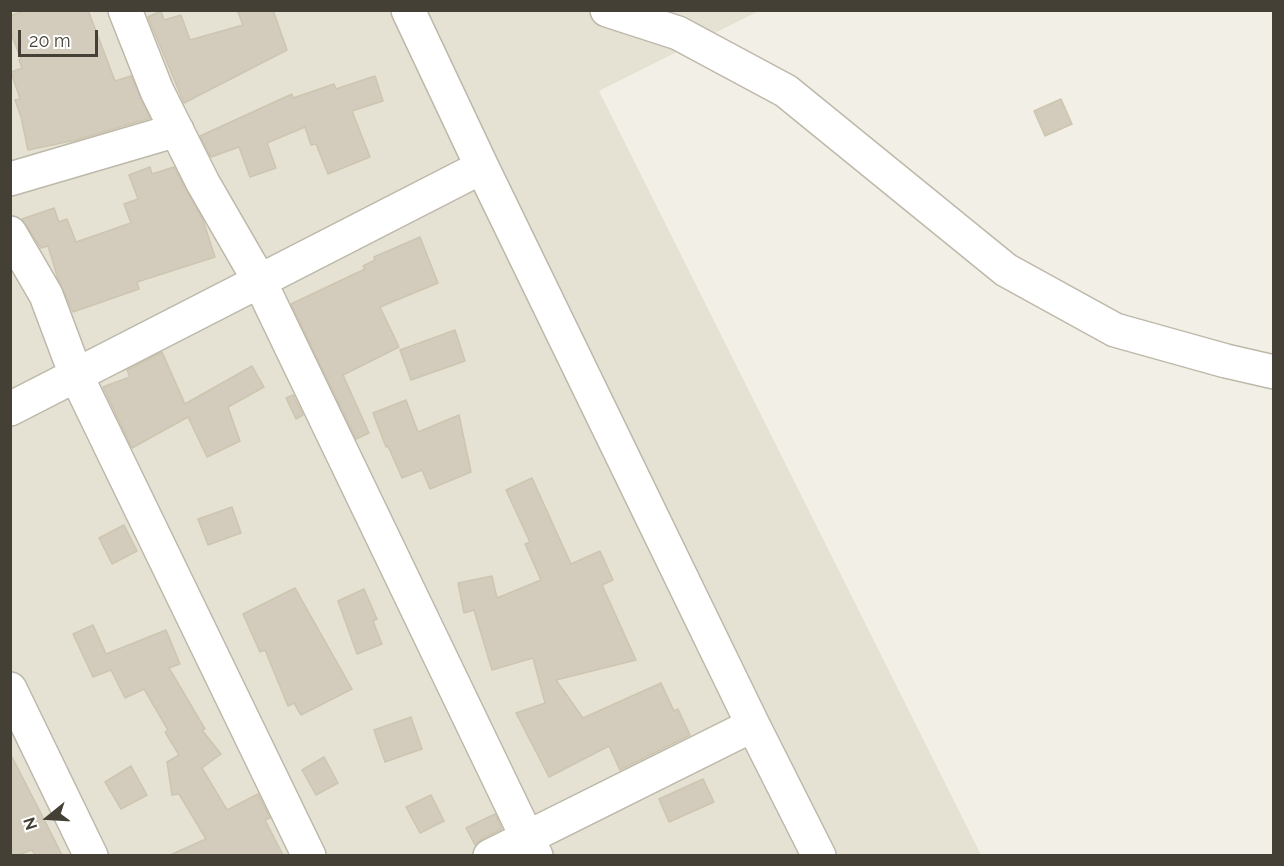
<!DOCTYPE html>
<style>
body{margin:0}
#map{position:relative;width:1284px;height:866px;overflow:hidden;background:#f2efe6;font-family:Raleway,sans-serif}
canvas{display:block}
.frame{position:absolute;inset:0;border:12px solid #444035;pointer-events:none}
.north{position:absolute;left:18px;top:788px;width:60px;height:60px;-webkit-text-stroke:4px #fff;paint-order:stroke;rotate:252deg;font-size:16px;font-weight:700;line-height:24px;text-align:center;color:#444035}
.north::after{content:'';display:block;margin:auto;width:21px;height:27px;background:#444035;clip-path:polygon(50% 0,100% 100%,50% 72%,0 100%)}
.scale{position:absolute;left:18px;top:30px;width:80px;height:27px;box-sizing:border-box;border:3px solid #444035;border-top:0;padding-left:8px;font-size:18px;line-height:21px;white-space:nowrap;color:#444035;-webkit-text-stroke:4px #fff;paint-order:stroke}
</style>
<div id="map">
<canvas width="1284" height="866"></canvas>
<div class="frame"></div>
<div class="north">N</div>
<div class="scale">20 m</div>
</div>
<script>
const context = document.querySelector('canvas').getContext('2d');
context.lineJoin = 'round';
function paint(path, color) { context.fillStyle = color; context.fill(path, 'evenodd'); }
const poly = rows => new Path2D(rows.map(r => 'M' + r).join(''));
function stroke(path, color, width, dash) { context.strokeStyle = color; context.lineWidth = width; context.lineCap = dash ? 'butt' : 'round'; context.setLineDash(dash || []); context.stroke(path); }
const residential = poly([
 [10,11,759,11,599,91,981,855,11,855]
]);
const building = poly([
 [26,10,88,10,115,81,131,76,150,118,76,140,28,150,21,117,15,100,20,99,11,72,22,68,19,60,21,59,10,31,10,16,26,10],
 [237,10,273,10,287,50,184,103,148,17,161,11,164,20,181,15,190,40,243,25,237,10],
 [375,76,383,101,352,111,370,157,328,174,316,144,311,145,305,127,267,143,276,168,250,177,239,147,211,157,200,136,292,94,293,98,334,84,336,89,375,76],
 [1061,99,1072,124,1045,136,1034,111,1061,99],
 [150,167,152,174,174,167,203,220,215,257,137,282,139,289,73,312,58,279,48,246,41,248,22,219,54,208,59,222,67,219,76,242,131,223,124,204,138,199,129,175,150,167],
 [420,237,438,283,380,307,399,347,343,375,369,433,356,439,291,304,365,269,363,266,375,260,374,257,420,237],
 [455,330,465,361,411,380,400,350,455,330],
 [162,352,185,404,252,366,264,387,228,407,240,441,207,457,188,417,132,448,103,387,130,377,127,370,162,352],
 [293,395,303,415,296,419,286,398,293,395],
 [406,400,418,432,459,415,471,472,430,489,422,470,402,478,388,446,386,447,373,413,406,400],
 [532,478,571,564,600,551,613,580,602,585,636,660,556,680,583,718,661,683,674,711,678,709,690,735,620,770,609,746,549,777,516,713,545,703,533,658,492,670,474,610,464,613,458,583,492,576,497,598,541,580,525,544,530,542,506,490,532,478],
 [232,507,241,533,208,545,198,519,232,507],
 [124,525,137,551,112,564,99,538,124,525],
 [295,588,352,689,301,715,294,703,288,706,265,650,260,652,243,614,295,588],
 [364,589,377,619,373,621,382,644,357,654,338,601,364,589],
 [93,625,106,654,166,630,180,664,169,668,205,729,202,730,221,754,202,768,227,810,258,794,270,818,265,820,283,855,170,855,206,839,179,794,172,795,167,762,179,755,165,732,168,730,144,689,125,698,111,670,93,677,73,634,93,625],
 [411,717,422,749,385,762,374,730,411,717],
 [10,753,49,829,62,855,35,855,32,850,18,855,10,855,10,753],
 [324,757,338,783,316,795,302,770,324,757],
 [131,766,147,795,121,809,105,782,131,766],
 [703,779,714,802,669,822,659,799,703,779],
 [431,795,444,821,420,833,406,807,431,795],
 [495,814,502,829,482,839,475,845,466,828,495,814]
]);
const minor = poly([
 [125,10,157,91,203,183,259,280,536,856],
 [408,10,482,167,753,725,819,856],
 [607,10,678,33,786,91,1006,270,1115,330,1226,361,1274,372],
 [10,179,177,130],
 [10,233,46,295,76,375,309,856],
 [10,409,482,167],
 [10,689,91,856],
 [490,856,753,725]
]);
paint(residential, '#e5e2d4');
paint(building, '#d3ccbc');
stroke(building, '#cdc5af', 1.5);
stroke(minor, '#bdb8a9', 36);
stroke(minor, '#fff', 33);
</script>
